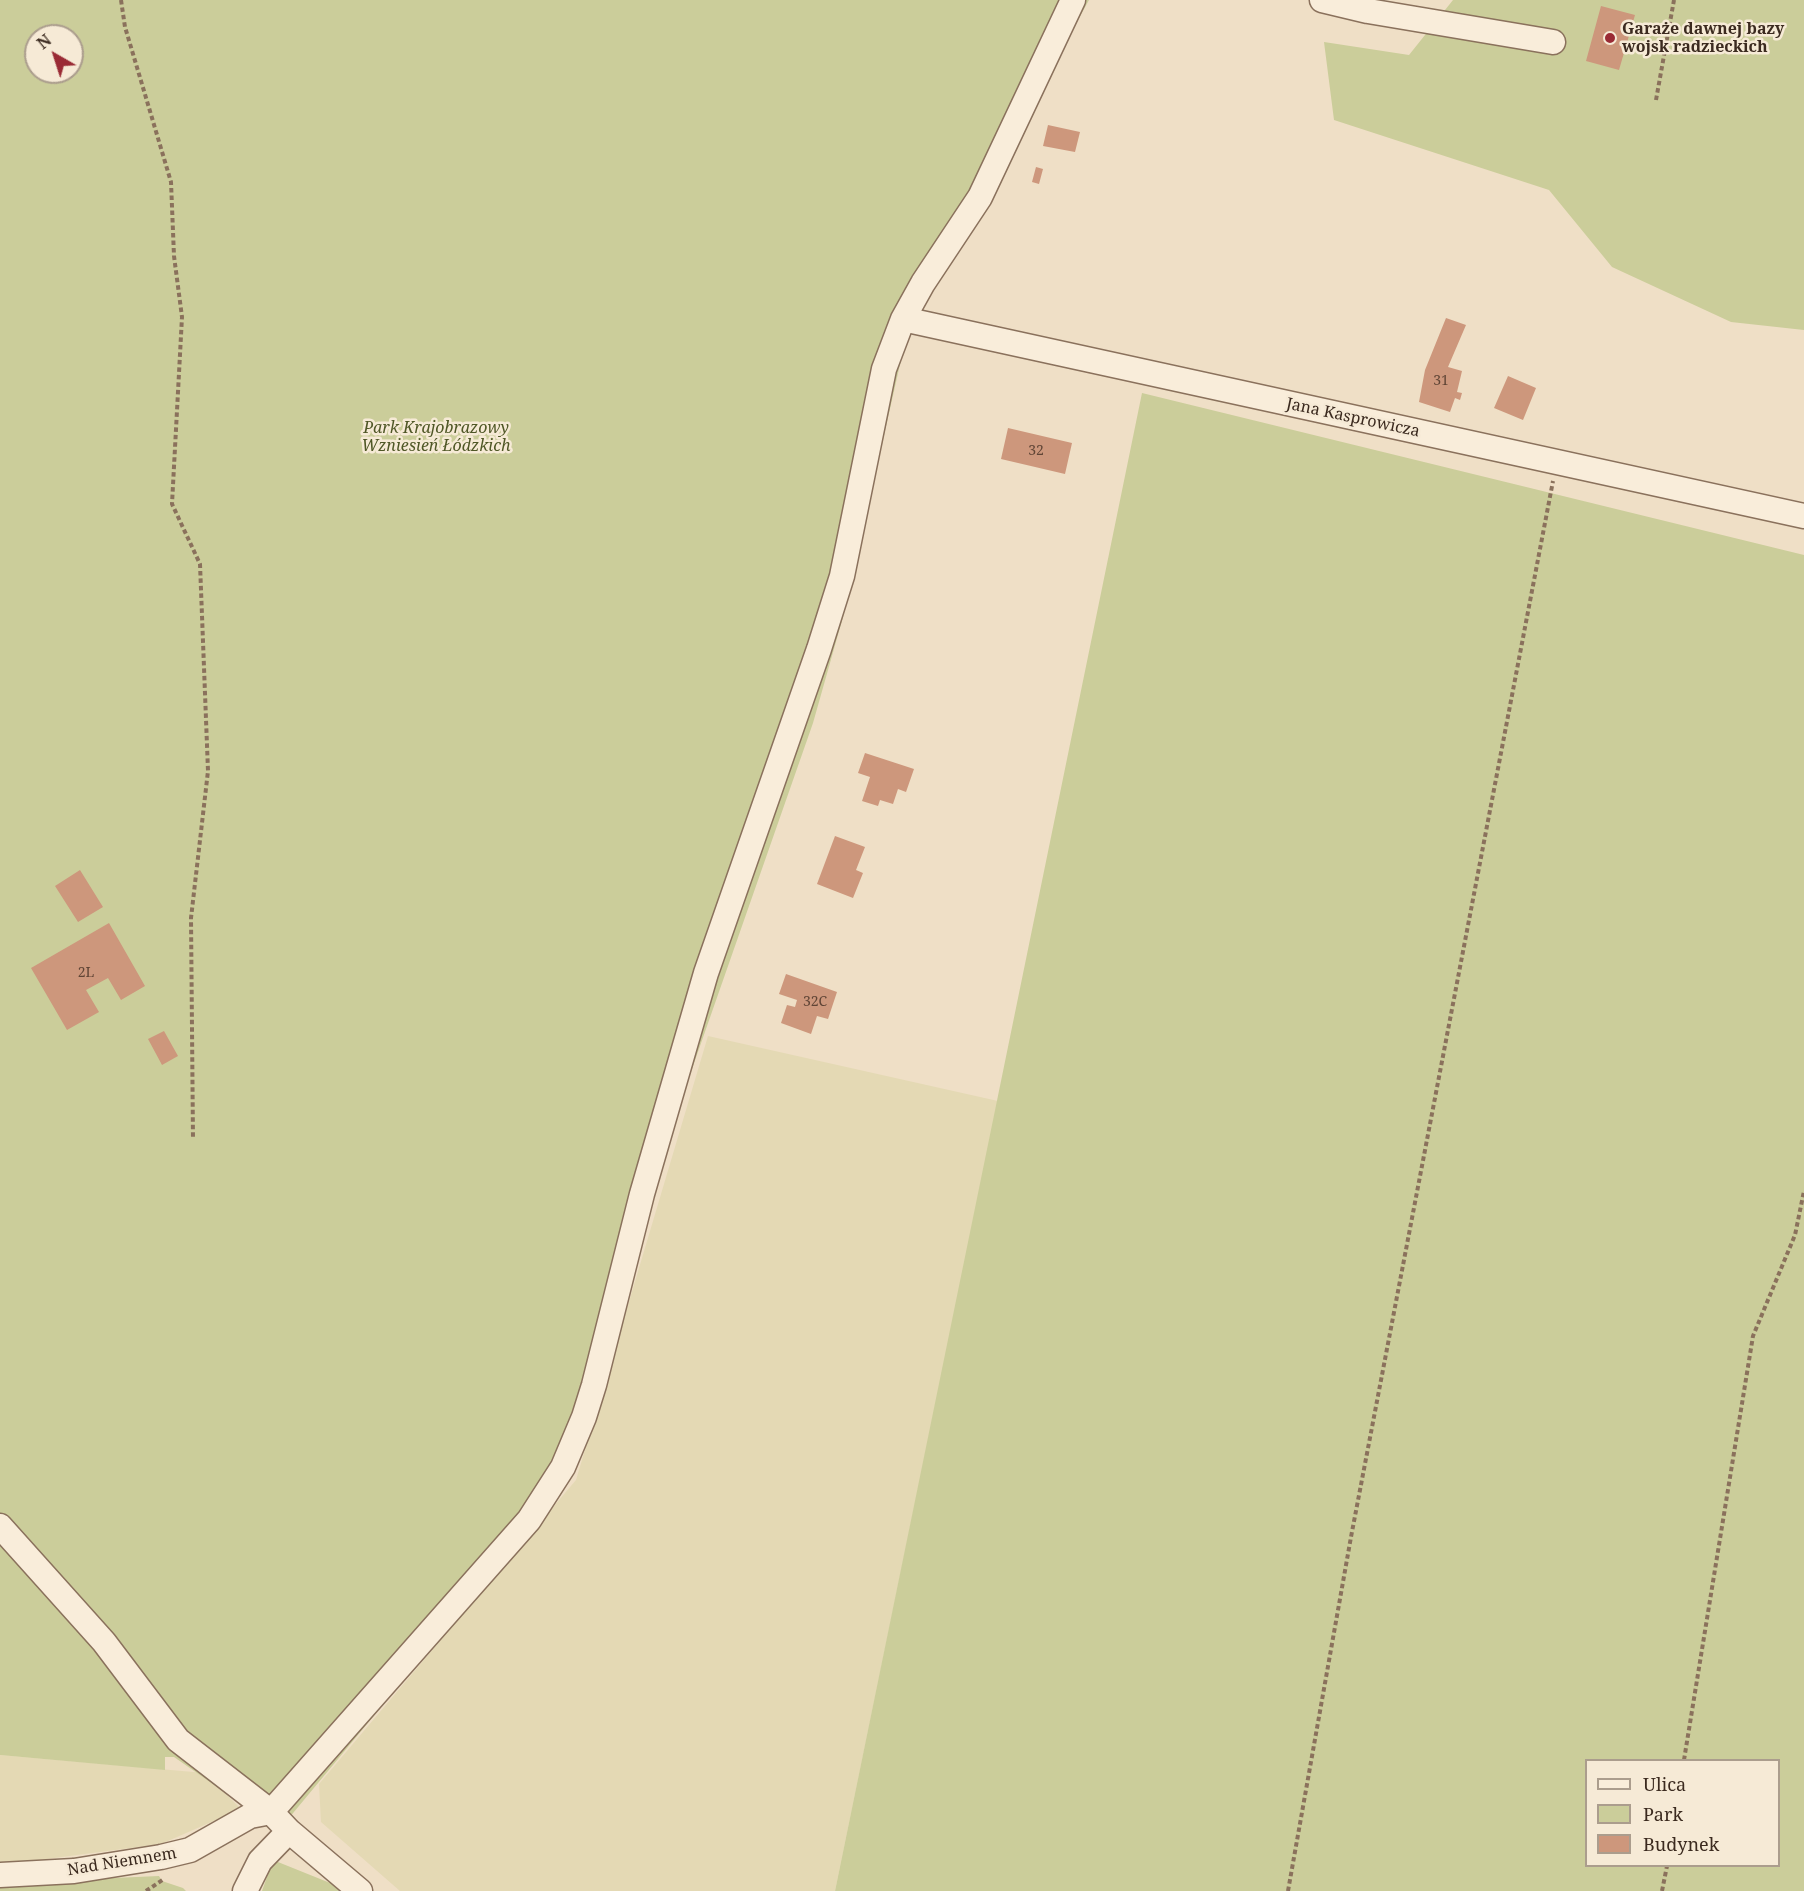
<!DOCTYPE html>
<meta charset="utf-8">
<style>
body{margin:0}
#map{position:relative;width:1804px;height:1891px;overflow:hidden;background:#efdfc6;font-family:"Noto Serif",serif}
canvas{display:block}
.legend{position:absolute;left:1585px;top:1759px;width:195px;height:108px;box-sizing:border-box;background:#f6ead6;border:2px solid #ab9d8d;margin:0;padding:8px 10px;list-style:none;font-size:18px;color:#3b2a1f}
.legend li{display:flex;align-items:center;gap:12px;height:30px}
.legend b{width:30px;border:2px solid #ab9d8d}
.north{position:absolute;left:24px;top:24px;width:60px;height:60px;box-sizing:border-box;background:#f6ead6;border:2px solid #ab9d8d;border-radius:50%;rotate:321deg;font-size:16px;font-weight:700;line-height:24px;text-align:center;color:#3b2a1f}
.north::after{content:'';display:block;margin:auto;width:21px;height:27px;background:#9a2b35;clip-path:polygon(50% 0,100% 100%,50% 72%,0 100%)}
</style>
<div id="map">
<canvas width="1804" height="1891"></canvas>
<ul class="legend">
<li><b style="height:8px;background:#f9edda"></b>Ulica</li>
<li><b style="height:16px;background:#cbcd9a"></b>Park</li>
<li><b style="height:16px;background:#cd977c"></b>Budynek</li>
</ul>
<div class="north">N</div>
</div>
<script>
const context = document.querySelector('canvas').getContext('2d');
context.lineJoin = 'round';
function paint(path, color) { context.fillStyle = color; context.fill(path, 'evenodd'); }
const poly = rows => new Path2D(rows.map(r => 'M' + r).join(''));
function stroke(path, color, width, dash) { context.strokeStyle = color; context.lineWidth = width; context.lineCap = dash ? 'butt' : 'round'; context.setLineDash(dash || []); context.stroke(path); }
function label(font, color, halo, rows, align = 'center') {
  context.font = font + ' "Noto Serif",serif'; context.lineWidth = 5; context.setLineDash([]); context.textBaseline = 'middle'; context.strokeStyle = halo; context.fillStyle = color; for (const [text, x, y, turn = 0] of rows) {
    context.save(); context.translate(x, y); context.rotate((+turn || 0) * Math.PI / 180); context.textAlign = isNaN(turn) ? turn : align; if (halo) context.strokeText(text, 0, 0); context.fillText(text, 0, 0); context.restore();
  }
}
const farmland = poly([
 [708,1036,998,1101,835,1891,400,1891,321,1822,319,1784,576,1480],
 [0,1755,205,1773,241,1809,161,1844,39,1860,0,1863]
]);
const green = poly([
 [0,0,1089,0,908,329,843,617,813,723,657,1169,568,1482,279,1830,174,1757,165,1757,165,1770,0,1755],
 [36,36,72,36,72,72,36,72],
 [1453,0,1804,0,1804,330,1731,322,1612,267,1549,190,1334,120,1324,42,1409,55],
 [1142,393,1804,555,1804,1891,835,1891],
 [1586,1760,1778,1760,1778,1866,1586,1866],
 [273,1860,345,1889,348,1891,262,1891],
 [159,1876,162,1881,183,1888,186,1891,0,1891,0,1883]
]);
const building = poly([
 [1601,6,1635,15,1619,70,1586,61],
 [1048,125,1080,132,1075,152,1043,146],
 [1036,167,1043,169,1039,184,1032,182],
 [1446,318,1466,325,1448,367,1462,371,1457,392,1462,393,1460,400,1455,398,1450,412,1419,402,1425,370],
 [1508,376,1536,388,1523,420,1494,408],
 [1008,428,1072,443,1065,474,1001,459],
 [865,753,914,769,906,792,898,789,893,804,880,800,878,806,862,801,870,777,858,773],
 [835,836,865,847,856,870,863,873,853,898,817,884],
 [80,870,103,907,78,922,55,886],
 [109,923,145,986,121,1000,108,978,86,990,99,1012,67,1030,31,968],
 [786,974,837,992,828,1019,817,1016,811,1034,781,1023,787,1005,795,1007,797,1000,779,994],
 [164,1031,178,1056,162,1065,148,1039]
]);
const path = poly([
 [121,0,125,27,171,182,174,256,182,317,172,504,200,564,208,771,191,918,193,1139],
 [1656,100,1674,0],
 [1684,1760,1753,1336,1795,1235,1804,1191],
 [146,1891,164,1879],
 [1288,1891,1351,1537,1553,481],
 [1662,1891,1667,1866]
]);
const minor = poly([
 [1322,0,1368,11,1553,42],
 [903,319,1804,516],
 [0,1526,104,1642,178,1740,271,1812,289,1831,360,1891],
 [271,1812,529,1520,563,1467,584,1417,594,1385,642,1194,706,973,819,649,842,576,884,369,903,319,923,283,980,197,1073,0],
 [0,1875,74,1871,161,1857,190,1850,250,1816,271,1812],
 [245,1891,260,1861,289,1831]
]);
const markers = [
 [1610,38,6,"#9a2b35"]
];
const numberNames = [
 ["31",1441,381],
 ["32",1036,451],
 ["2L",86,973],
 ["32C",815,1002]
];
const poiNames = [
 ["Garaże dawnej bazy",1622,29],
 ["wojsk radzieckich",1622,47]
];
const streetNames = [
 ["Jana Kasprowicza",1353,418,12],
 ["Nad Niemnem",122,1862,-9]
];
const parkNames = [
 ["Park Krajobrazowy",436,428],
 ["Wzniesień Łódzkich",436,446]
];
paint(farmland, '#e4d9b4');
paint(green, '#cbcd9a');
paint(building, '#cd977c');
stroke(minor, '#8a715c', 27);
stroke(path, '#8a715c', 4, [4.5, 3]);
stroke(minor, '#f9edda', 24);
for (const [x, y, r, color] of markers) { const dot = new Path2D(); dot.arc(x, y, r, 0, 2 * Math.PI); context.fillStyle = color; context.fill(dot); stroke(dot, '#f6ead6', 2); }
label('14px', '#604536', null, numberNames);
label('bold 16px', '#3b2a1f', '#f6ead6', poiNames, 'left');
label('16px', '#3b2a1f', '#f6ead6', streetNames);
label('italic 16px', '#4f5726', '#f6ead6', parkNames);
</script>
